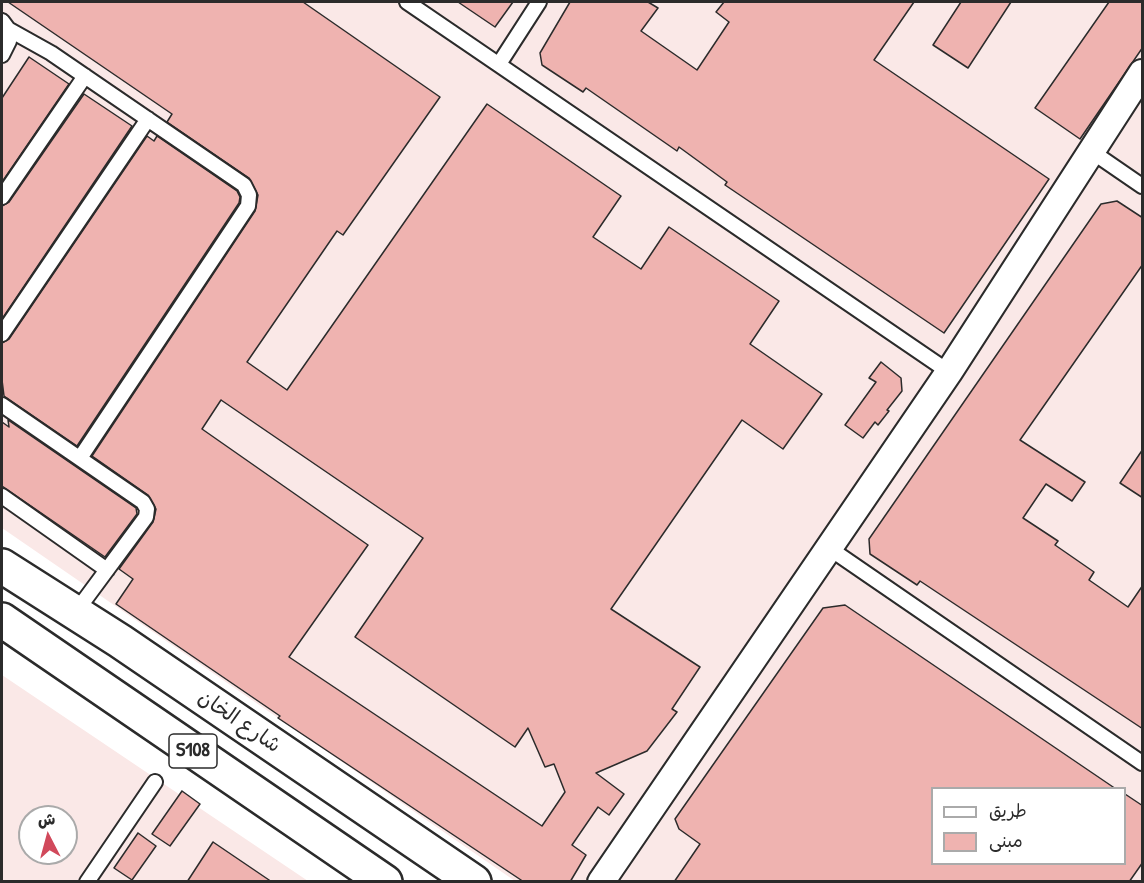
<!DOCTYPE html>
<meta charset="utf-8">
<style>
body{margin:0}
#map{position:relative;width:1144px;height:883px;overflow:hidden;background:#fff;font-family:"Patrick Hand","Playpen Sans Arabic",sans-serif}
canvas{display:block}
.frame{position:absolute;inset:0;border:3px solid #2b2b2b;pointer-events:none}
.legend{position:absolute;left:931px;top:787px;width:195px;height:78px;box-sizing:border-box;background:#fff;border:2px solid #aaa;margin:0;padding:8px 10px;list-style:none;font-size:18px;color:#2b2b2b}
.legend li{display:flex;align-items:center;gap:12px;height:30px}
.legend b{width:30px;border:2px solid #aaa}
.north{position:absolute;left:18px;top:805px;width:60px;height:60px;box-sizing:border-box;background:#fff;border:2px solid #aaa;border-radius:50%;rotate:354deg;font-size:16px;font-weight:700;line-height:24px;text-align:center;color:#2b2b2b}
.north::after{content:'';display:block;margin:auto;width:21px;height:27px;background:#d1495b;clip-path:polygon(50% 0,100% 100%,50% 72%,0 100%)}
</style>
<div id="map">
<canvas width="1144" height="883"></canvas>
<div class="frame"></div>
<ul class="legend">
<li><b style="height:8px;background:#fff"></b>طريق</li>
<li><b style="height:16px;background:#efb3b0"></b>مبنى</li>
</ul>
<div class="north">ش</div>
</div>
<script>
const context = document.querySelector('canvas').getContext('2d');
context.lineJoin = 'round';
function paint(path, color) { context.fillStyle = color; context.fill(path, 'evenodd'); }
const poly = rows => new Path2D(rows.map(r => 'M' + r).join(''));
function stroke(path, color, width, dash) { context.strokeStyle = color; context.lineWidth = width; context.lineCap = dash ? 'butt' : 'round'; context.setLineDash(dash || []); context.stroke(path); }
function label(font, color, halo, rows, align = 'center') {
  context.font = font + ' "Patrick Hand","Playpen Sans Arabic",sans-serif'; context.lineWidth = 6; context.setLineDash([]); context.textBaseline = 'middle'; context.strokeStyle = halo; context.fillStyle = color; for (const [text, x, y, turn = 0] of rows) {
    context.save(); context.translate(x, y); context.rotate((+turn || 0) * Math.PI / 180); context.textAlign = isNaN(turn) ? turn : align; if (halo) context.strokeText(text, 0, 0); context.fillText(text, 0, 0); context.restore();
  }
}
const built = poly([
 [2,2,1142,2,1142,881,515,881,2,528],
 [932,788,1124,788,1124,864,932,864],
 [2,675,308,881,2,881],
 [30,817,66,817,66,853,30,853]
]);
const building = poly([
 [8,2,303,2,440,97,343,235,337,231,247,362,287,390,487,104,621,196,593,237,641,269,669,227,779,301,750,344,822,394,783,449,742,420,611,609,700,667,672,709,677,712,647,751,596,773,624,794,609,815,598,807,572,845,586,855,570,882,524,882,278,718,280,716,116,604,133,579,119,569,153,522,156,509,148,495,92,456,255,211,258,195,249,178,167,122,172,114,8,2],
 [221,400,423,538,355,637,515,747,528,728,545,767,554,764,565,792,542,826,289,657,368,545,202,429,221,400],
 [458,2,513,2,495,27,458,2],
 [570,2,648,2,658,8,641,31,697,70,729,22,716,12,724,2,914,2,874,60,1049,179,944,333,725,185,727,182,679,147,677,151,586,88,583,92,542,65,540,53,570,2],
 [961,2,1011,2,968,68,933,45,961,2],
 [1109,2,1143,2,1143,47,1080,139,1035,108,1109,2],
 [29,57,69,84,2,182,2,98,29,57],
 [84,94,132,126,2,319,2,206,9,202,84,94],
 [147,136,154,141,157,136,237,191,240,197,239,203,77,446,4,396,2,380,2,343,9,339,147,136],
 [1117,201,1143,218,1143,264,1020,440,1085,482,1072,501,1046,484,1023,518,1058,541,1055,545,1094,572,1089,580,1128,607,1143,585,1143,729,920,581,917,585,870,554,869,539,1101,204,1117,201],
 [881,362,901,378,902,391,887,410,889,411,878,425,875,422,863,438,845,425,876,382,869,378,881,362],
 [8,420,136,508,137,514,105,557,2,486,2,422,9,427,8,420],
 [1143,449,1143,498,1120,483,1143,449],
 [845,605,1116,789,933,789,933,864,1125,864,1125,794,1143,806,1143,862,1129,882,674,882,700,844,679,829,675,819,823,608,845,605],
 [182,791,200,804,170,846,152,834,182,791],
 [138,833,156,846,132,880,114,868,138,833],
 [213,842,272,882,187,882,213,842]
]);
const service = poly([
 [407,2,949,372],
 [2,21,8,29,10,34,9,41,2,55],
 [8,29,51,53,244,185,249,195,248,206,80,458],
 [499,64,539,2],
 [1091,151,1142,186],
 [2,197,85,76],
 [2,334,148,119],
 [2,405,143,502,147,509,146,517,75,613],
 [2,496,107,570],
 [829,548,1142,763],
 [87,882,155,782]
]);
const minor = poly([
 [601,882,949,372,1142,73]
]);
const primary = poly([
 [2,566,120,641,474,882],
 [2,620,385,882]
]);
const shields = [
 [193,751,48]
];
const shieldNames = [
 ["S108",193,751]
];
const streetNames = [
 ["شارع الخان",239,722,34]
];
paint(built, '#fae8e7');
paint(building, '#efb3b0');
stroke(building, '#2b2b2b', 1.5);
stroke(service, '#2b2b2b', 18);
stroke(minor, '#2b2b2b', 30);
stroke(primary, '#2b2b2b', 38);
stroke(service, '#fff', 14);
stroke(minor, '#fff', 26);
stroke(primary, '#fff', 33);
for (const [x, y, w] of shields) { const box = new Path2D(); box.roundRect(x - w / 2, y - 17, w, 34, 4.5); context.fillStyle = '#fff'; context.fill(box); stroke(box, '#2b2b2b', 1.5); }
label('bold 20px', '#2b2b2b', null, shieldNames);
label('21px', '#2b2b2b', '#fff', streetNames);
</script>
